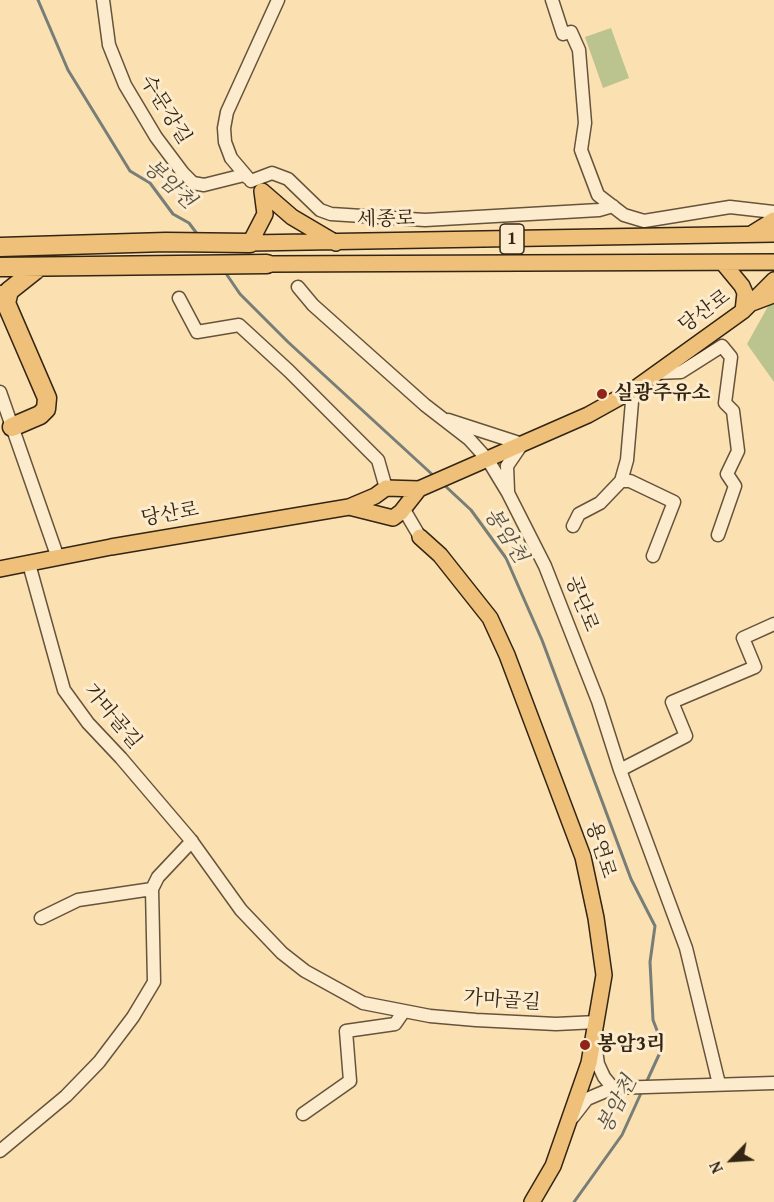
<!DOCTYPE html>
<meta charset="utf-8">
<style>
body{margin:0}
#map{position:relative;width:774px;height:1202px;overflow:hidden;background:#fbe0b2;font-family:"Gentium Book Plus",serif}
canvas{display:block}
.north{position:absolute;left:702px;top:1130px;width:60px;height:60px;-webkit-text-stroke:4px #fcebcd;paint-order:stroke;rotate:245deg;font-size:16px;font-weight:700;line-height:24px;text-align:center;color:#332513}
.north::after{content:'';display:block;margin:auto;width:21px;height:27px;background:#332513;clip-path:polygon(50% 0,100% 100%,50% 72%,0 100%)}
</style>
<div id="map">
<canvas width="774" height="1202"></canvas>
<div class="north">N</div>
</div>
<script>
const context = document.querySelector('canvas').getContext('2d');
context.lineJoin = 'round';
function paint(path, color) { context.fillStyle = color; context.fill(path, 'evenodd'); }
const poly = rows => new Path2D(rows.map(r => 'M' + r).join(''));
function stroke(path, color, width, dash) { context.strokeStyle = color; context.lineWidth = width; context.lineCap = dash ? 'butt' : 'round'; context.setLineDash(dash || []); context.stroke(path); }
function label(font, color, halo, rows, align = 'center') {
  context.font = font + ' "Gentium Book Plus","Noto Serif KR",serif'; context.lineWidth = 6; context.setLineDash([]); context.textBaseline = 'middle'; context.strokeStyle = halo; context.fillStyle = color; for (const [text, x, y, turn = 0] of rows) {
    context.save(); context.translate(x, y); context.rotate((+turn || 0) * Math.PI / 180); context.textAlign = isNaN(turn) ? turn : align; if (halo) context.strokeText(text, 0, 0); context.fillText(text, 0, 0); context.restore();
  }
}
const green = poly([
 [611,28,629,78,603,88,585,37],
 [774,300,774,382,747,344,771,301]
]);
const stream = poly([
 [38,0,68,70,130,171,150,183,173,214,189,223,198,235],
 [225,272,240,294,288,342,435,477],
 [442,483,471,510,506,558,542,640,631,879,655,926,650,962,653,1020,663,1046,646,1083],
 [574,1202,622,1135,642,1091]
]);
const minor = poly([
 [103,0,109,45,125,85,156,137,183,173,193,183,204,185,244,175],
 [552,0,563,34,571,32,579,50,585,123,581,150,598,195,624,215,644,221,730,207,774,212],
 [248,178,231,158,225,142,224,128,227,112,278,0],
 [251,181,272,173,288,179,320,210,331,214,425,220,599,210,613,206],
 [298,287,313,305,425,405,469,439,488,460,508,493,545,566,598,701,620,770,686,948,719,1084],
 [179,298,197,332,239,325,289,371,378,460,386,488],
 [656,373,681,372,722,346,731,357,725,403,733,411,738,451,727,474,735,486,718,535],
 [633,390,627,460,621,481,630,481,674,502,653,556],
 [0,392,58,558],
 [448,420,522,444,507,466,508,491],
 [403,508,420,537],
 [573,526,579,514,600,503,621,481],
 [29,564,64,690,88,723,121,758,190,839,241,910,282,953,305,971,363,1003,430,1016,476,1020,556,1024,597,1022],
 [620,770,686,736,672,702,755,667,743,638,774,624],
 [41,918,78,900,152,889],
 [595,1043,598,1064,604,1077,613,1088],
 [303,1114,350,1081,346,1031,395,1024,404,1011],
 [573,1117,587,1099,613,1088,774,1083],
 [0,1151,66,1096,99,1062,133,1017,154,982,152,889,158,877,192,841]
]);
const major = poly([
 [753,233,774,220],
 [250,243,774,234],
 [250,243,265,214,262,191,292,217,336,243],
 [723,263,742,286,745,293,743,311],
 [267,264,774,262],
 [349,507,393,518,401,512,419,489],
 [420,537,440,555,490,618,507,655,583,857,596,918,604,975,589,1063,553,1166,532,1202],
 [0,569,111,547,349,507,375,496,386,488,419,489,588,415,633,390,743,311,774,280]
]);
const highway = poly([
 [0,247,166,242,250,243],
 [0,267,267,264],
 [0,295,6,303,9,291,38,268],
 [753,301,774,293],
 [6,303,47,398,46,409,40,415,12,427]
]);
const markers = [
 [602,394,6,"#8f2418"],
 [585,1045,6,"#8f2418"]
];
const shields = [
 [512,239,24]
];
const shieldNames = [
 ["1",512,239]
];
const streetNames = [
 ["수문강길",165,110,58],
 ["세종로",386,220,-1],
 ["당산로",705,312,-36],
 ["당산로",170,515,-10],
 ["공단로",581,604,69],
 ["가마골길",112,717,50],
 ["용연로",600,850,73],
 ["가마골길",502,1001,4]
];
const poiNames = [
 ["실광주유소",614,394],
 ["봉암3리",597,1045]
];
const waterNames = [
 ["봉암천",169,185,42],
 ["봉암천",505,536,57],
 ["봉암천",618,1105,-63]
];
paint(green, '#bbc38e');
stroke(stream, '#777e77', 3);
stroke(minor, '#65543b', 15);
stroke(major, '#332513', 18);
stroke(highway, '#332513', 21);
stroke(minor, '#fcebcd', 12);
stroke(major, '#eec079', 15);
stroke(highway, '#eec079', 18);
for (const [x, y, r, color] of markers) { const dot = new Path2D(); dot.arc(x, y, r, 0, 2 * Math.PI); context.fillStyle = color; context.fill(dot); stroke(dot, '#fcebcd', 2); }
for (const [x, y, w] of shields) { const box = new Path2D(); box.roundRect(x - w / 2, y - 15, w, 30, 4.5); context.fillStyle = '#fcebcd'; context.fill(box); stroke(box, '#332513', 1.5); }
label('bold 18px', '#332513', null, shieldNames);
label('20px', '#332513', '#fcebcd', streetNames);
label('bold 20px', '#332513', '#fcebcd', poiNames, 'left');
label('italic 21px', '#555245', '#fcebcd', waterNames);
</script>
